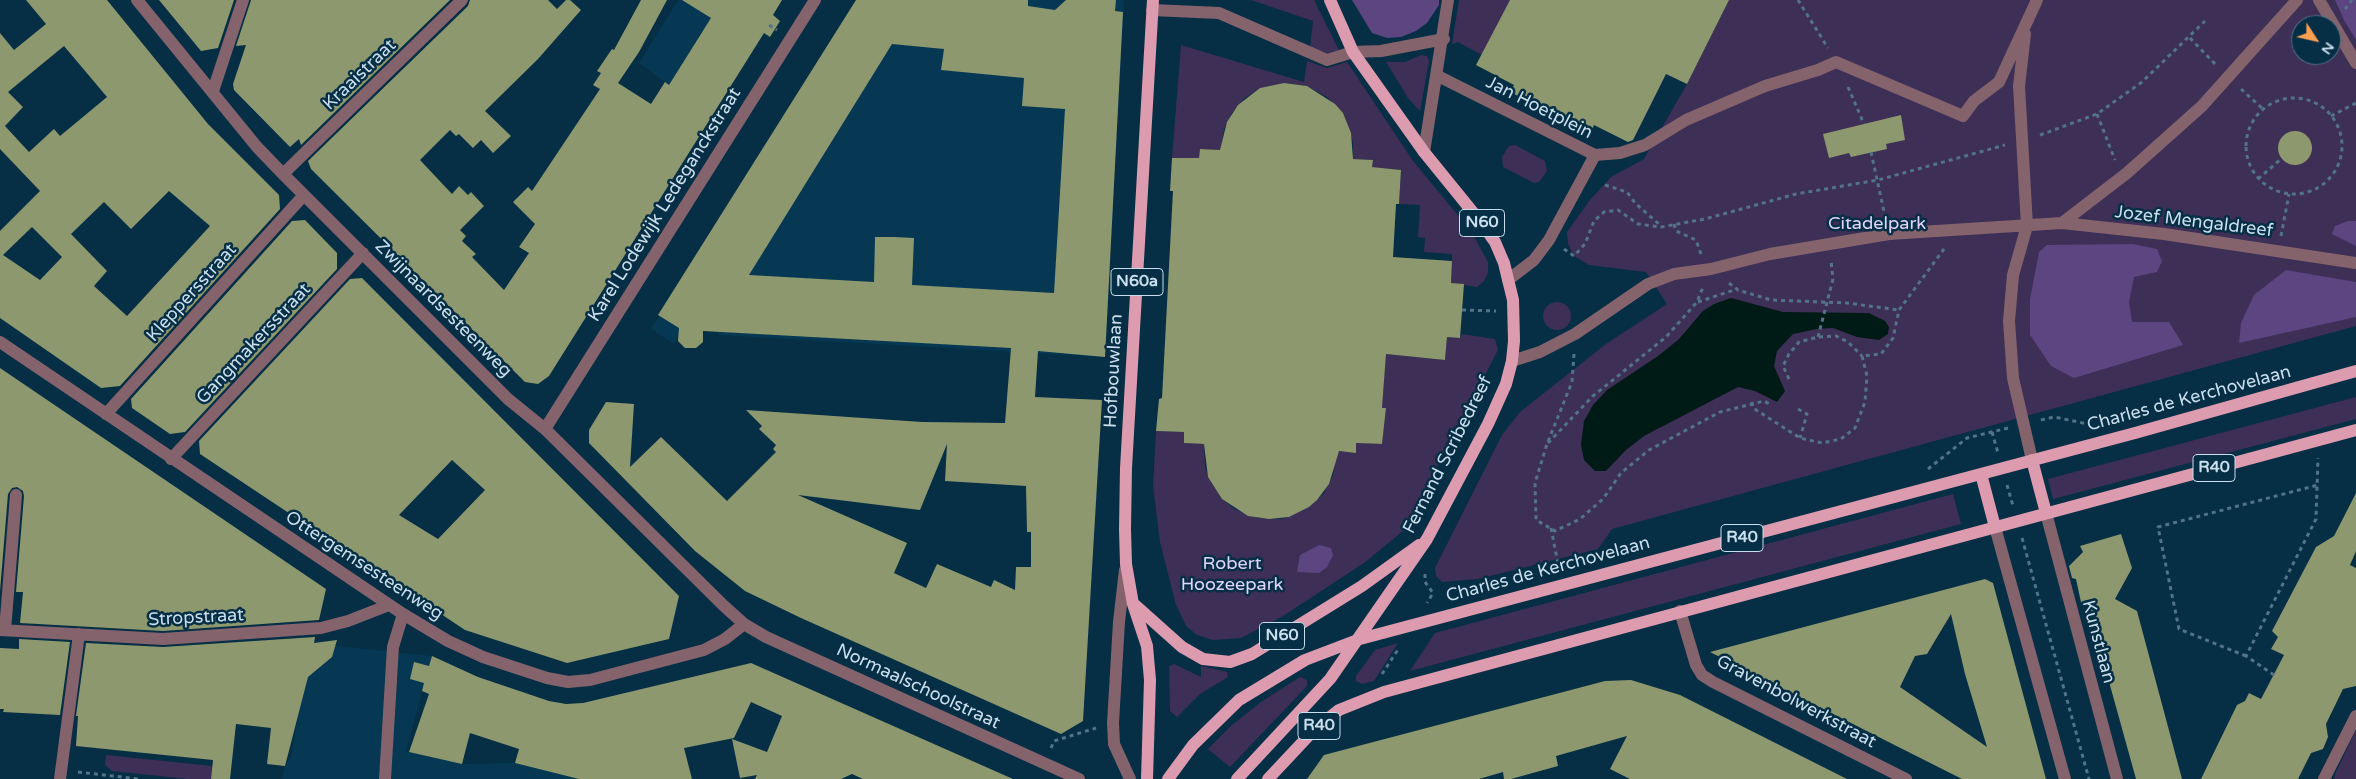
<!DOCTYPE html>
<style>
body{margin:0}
#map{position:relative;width:2356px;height:779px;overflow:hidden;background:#062e44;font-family:"Varela Round",sans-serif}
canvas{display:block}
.north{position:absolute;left:2291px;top:15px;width:50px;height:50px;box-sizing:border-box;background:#062e44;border:1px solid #547488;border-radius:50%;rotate:125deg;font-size:14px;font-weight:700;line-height:20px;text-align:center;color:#cadeed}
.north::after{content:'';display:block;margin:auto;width:18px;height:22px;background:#fa9f4f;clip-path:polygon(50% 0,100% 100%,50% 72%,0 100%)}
</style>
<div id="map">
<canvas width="2356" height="779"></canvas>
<div class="north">N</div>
</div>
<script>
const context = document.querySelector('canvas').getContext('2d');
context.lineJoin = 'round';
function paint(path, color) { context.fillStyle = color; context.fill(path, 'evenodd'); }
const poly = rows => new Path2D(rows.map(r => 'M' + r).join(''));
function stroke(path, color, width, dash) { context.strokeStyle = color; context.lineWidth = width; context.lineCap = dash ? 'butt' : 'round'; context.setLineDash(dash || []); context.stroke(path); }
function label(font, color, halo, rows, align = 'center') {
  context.font = font + ' "Varela Round",sans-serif'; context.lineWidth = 5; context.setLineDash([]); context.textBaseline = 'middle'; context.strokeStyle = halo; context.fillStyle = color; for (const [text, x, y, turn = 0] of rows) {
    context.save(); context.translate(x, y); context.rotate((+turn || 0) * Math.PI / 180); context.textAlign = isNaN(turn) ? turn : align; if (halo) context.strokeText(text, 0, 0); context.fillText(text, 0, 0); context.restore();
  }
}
const built = poly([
 [678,0,782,0,717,106,673,79,669,85,639,63],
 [861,0,1124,0,1105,357,718,335,718,330,702,329,680,342,677,339,674,344,651,329],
 [317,644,432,656,406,751,462,764,515,763,579,779,282,779,285,766,291,756,299,710]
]);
const green = poly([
 [1251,0,1314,0,1339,50,1328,53,1310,48,1313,21],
 [1459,0,1510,0,1482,55,1458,42,1452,44],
 [1729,0,2356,0,2356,326,1612,529,1598,549,1478,579,1442,582,1436,576,1435,568,1502,435,1520,412,1606,344,1667,304,1646,272,1589,265,1574,256,1568,244,1567,232,1590,200,1611,177,1644,159,1687,84],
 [2301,25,2331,25,2331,55,2301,55],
 [1181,45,1304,82,1307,61,1327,68,1347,62,1413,161,1471,231,1488,262,1488,273,1484,281,1477,287,1451,283,1452,254,1424,252,1425,238,1418,237,1420,205,1399,204,1401,170,1372,167,1372,160,1353,159,1353,142,1343,113,1327,97,1307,86,1284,83,1260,88,1245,98,1232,113,1224,129,1221,150,1200,149,1199,158,1172,158],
 [1421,55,1427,56,1429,61,1420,111,1408,98,1386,62,1405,62],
 [1515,145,1545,161,1547,171,1539,182,1534,183,1503,167,1502,157,1509,146],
 '1543 316a14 14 0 1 1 28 0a14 14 0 1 1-28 0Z',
 [1462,334,1495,339,1498,350,1403,531,1364,563,1283,616,1241,638,1213,640,1197,635,1186,626,1176,605,1160,542,1153,486,1156,431,1184,432,1184,443,1204,444,1205,466,1208,477,1222,499,1236,510,1258,518,1281,519,1289,517,1309,507,1324,493,1333,475,1336,451,1356,452,1356,443,1382,444,1386,409,1382,408,1386,354,1445,360,1447,337,1460,338],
 [2356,397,2356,419,2053,499,2048,479],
 [1953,494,1961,524,1410,671,1435,633],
 [1398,643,1374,681,1362,684,1356,681,1356,676,1375,650],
 [1174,664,1201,677,1201,666,1227,672,1228,677,1200,694,1177,717,1170,711,1169,666],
 [1300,677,1307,680,1307,686,1230,767,1208,749,1232,725,1261,702],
 [2356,730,2356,779,2334,779,2336,772],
 [106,755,212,766,211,779,188,779,112,771,105,765]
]);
const forest = poly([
 [1352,0,1439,0,1439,5,1427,23,1416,31,1401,37,1387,38,1372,33],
 [2335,0,2356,0,2356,40,2344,20],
 [2348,221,2356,221,2356,246,2332,234,2335,226],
 [2133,244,2157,249,2162,261,2157,272,2134,277,2129,302,2132,322,2169,322,2183,345,2074,378,2051,366,2030,335,2030,299,2039,252,2047,245],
 [2286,270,2356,282,2356,317,2239,343,2241,323,2254,295],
 [1319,545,1331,548,1333,555,1327,567,1319,573,1297,572,1300,555]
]);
const water = poly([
 [1731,298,1783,312,1869,313,1885,321,1889,327,1888,334,1879,340,1857,337,1833,328,1817,329,1793,334,1777,351,1774,366,1785,391,1777,402,1755,391,1738,387,1644,436,1626,450,1606,471,1595,471,1584,460,1581,445,1584,421,1593,405,1607,390,1658,356,1678,340,1703,311,1714,304]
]);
const building = poly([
 [26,0,107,0,208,124,279,195,280,209,120,386,101,388,0,318,0,231,40,191,0,149,0,33,14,50,46,24],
 [64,46,107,97,60,136,54,129,29,152,5,126,23,107,8,92],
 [169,191,210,226,127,316,94,286,107,271,71,234,104,202,131,229],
 [32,227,62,257,40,280,3,255],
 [159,0,234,0,218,48,201,51],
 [251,0,450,0,301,145,299,139,290,147,234,90,233,84,246,45,236,46],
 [470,0,548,0,557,9,566,0,570,0,581,10,538,59,485,111,511,136,493,153,481,140,473,148,459,134,456,136,450,130,420,160,452,194,459,186,468,195,471,192,484,206,460,230,466,236,462,241,476,254,472,257,504,290,529,253,519,247,535,224,513,202,528,187,532,191,600,89,593,85,601,73,597,71,612,49,614,50,641,0,667,0,639,52,618,83,651,104,665,82,669,85,711,18,682,0,782,0,773,15,780,21,770,37,764,33,549,376,538,384,525,382,311,169,308,161,468,6],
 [856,0,1028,0,1028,6,1055,10,1066,0,1116,0,1115,11,1123,12,1105,357,1038,351,1035,397,1102,400,1083,721,1061,734,801,618,745,591,695,551,589,443,589,430,606,402,634,404,630,467,661,437,727,501,776,452,773,449,776,445,759,429,762,426,746,410,922,422,1005,423,1011,348,703,331,703,342,696,348,685,348,678,341,679,328,658,315],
 [892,44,944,49,941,70,1024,78,1022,106,1065,109,1054,293,912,285,914,238,894,237,875,237,874,282,749,275],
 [947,444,945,481,1026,486,1027,532,1031,532,1031,567,1016,567,1015,590,994,580,991,587,937,564,926,588,894,573,907,543,798,495,920,510],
 [1510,0,1729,0,1687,84,1666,74,1633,140,1628,142,1594,125,1591,132,1510,92,1514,85,1476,65],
 [1284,83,1307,86,1335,104,1343,113,1351,133,1353,159,1373,160,1372,167,1401,170,1399,204,1396,204,1393,257,1452,261,1451,283,1464,284,1460,338,1447,337,1445,360,1386,354,1382,408,1386,408,1382,444,1356,443,1356,453,1339,451,1329,484,1317,500,1309,507,1289,517,1269,519,1248,516,1222,499,1208,477,1204,444,1184,443,1184,432,1156,431,1159,399,1162,398,1173,191,1170,191,1172,158,1199,158,1200,149,1220,150,1227,122,1238,105,1260,88],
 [1901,115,1905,140,1886,144,1887,149,1851,157,1849,153,1829,158,1823,134],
 '2278 148a17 17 0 1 1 34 0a17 17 0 1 1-34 0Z',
 [305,220,337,253,337,269,185,432,170,434,132,408,131,399,292,221],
 [362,278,679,596,669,639,567,663,465,630,200,454,199,441,350,279],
 [452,460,485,490,438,539,399,515],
 [0,368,326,589,319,620,163,631,20,623,23,592,16,592,24,496,23,491,17,487,12,488,8,494,0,591],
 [2356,493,2356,551,2350,565,2356,568,2356,686,2343,689,2326,724,2328,737,2323,749,2311,753,2298,779,2201,779,2237,705,2245,701,2249,693,2261,699,2284,655,2271,649,2278,637,2272,631,2316,547,2334,536],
 [2121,534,2132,568,2115,599,2137,611,2182,779,2136,779,2088,606,2082,607,2076,579,2072,578,2069,566,2083,552,2080,546],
 [1985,579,1993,583,2046,779,1962,779,1710,652],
 [1951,614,1965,674,1987,747,1900,687,1915,656,1927,654],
 [315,637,314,643,337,640,332,657,308,677,285,766,267,764,271,728,236,724,230,779,211,779,213,760,76,746,78,716,76,716,86,643,163,647],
 [19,639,70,642,60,715,3,712,4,709,0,709,0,648,19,649],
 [432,656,478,677,549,701,566,704,583,703,751,663,1013,779,863,779,852,774,841,779,755,779,757,775,740,778,732,739,767,752,782,716,751,702,734,738,684,748,692,779,579,779,515,763,519,749,470,733,462,764,409,752,429,694,422,691,424,683,410,679,414,662,429,666],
 [1631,680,1680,695,1847,779,1630,779,1610,769,1627,736,1556,756,1558,766,1511,779,1504,779,1503,772,1479,779,1307,779,1324,755,1605,681]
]);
const path = poly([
 [1798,0,1828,48],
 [2345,9,2352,0],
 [769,25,777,30],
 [2190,38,2215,64],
 [1848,87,1864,124],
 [2241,89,2263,109],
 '2246 146a48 48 0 1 1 96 0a48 48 0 1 1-96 0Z',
 [2097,114,2115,160],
 [2331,116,2356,103],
 [2040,135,2097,114,2142,82,2205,21],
 [1871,152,1885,216],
 [2258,179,2281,159],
 [1605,185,1627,192,1635,203,1661,226],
 [1674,224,1676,231,1696,240,1701,254],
 [2281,236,2289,194],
 [1564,249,1574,256,1585,244,1594,221,1604,212,1618,210,1638,224,1661,227,1705,219,1796,194,1878,180,2005,145],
 [1729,283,1738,290,1771,300,1847,303,1899,310],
 [1698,302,1737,289],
 [1462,310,1496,311],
 [1818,337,1833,279,1831,261],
 [1574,354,1572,382,1547,444,1535,483,1536,520,1555,531,1580,519,1603,499,1621,473,1649,450,1720,412,1764,401,1771,405],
 [1789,379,1783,366,1789,354,1799,342,1818,337,1836,336,1848,342,1862,356],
 [1752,402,1753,408,1800,438,1822,443,1841,439,1855,428,1865,402,1867,376,1862,356,1881,354,1893,338,1899,310,1944,249],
 [1798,409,1807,414,1800,438],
 [2041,420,2054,417,2093,425],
 [1992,432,1998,453],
 [1548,443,1593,396,1666,337,1697,302,1703,287],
 [1928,469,1967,438,2008,428],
 [2007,485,2013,506],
 [1551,528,1559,569],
 [2022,538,2089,779],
 [1425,574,1425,582,1433,593,1427,603],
 [2246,656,2179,629,2158,527,2318,485],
 [1382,674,1399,648],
 [2274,675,2246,656,2316,519,2318,458],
 [1051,748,1054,741,1096,728],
 [78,772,139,779]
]);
const minor = poly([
 [137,0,257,147,283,174,508,399,545,429,723,605,744,624,766,637,1079,779],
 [2319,0,2356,63],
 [1152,10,1219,13,1327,60,1353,52,1381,51,1444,39],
 [2025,34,2019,86,2027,226,2013,275,2009,321,2013,378,2032,460],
 [1438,76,1595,155,1549,240,1534,260,1508,280],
 [213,91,243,0],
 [1424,152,1448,0],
 [1595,155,1620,153,1645,145,1686,120,1765,86,1818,70,1836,62,1963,116,1974,101,1999,82,2037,0],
 [283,174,462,0],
 [2062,223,2127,173,2202,106,2297,0],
 [0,342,403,614,448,641,483,657,547,678,568,682,590,680,704,650,725,639,744,624],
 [1512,361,1540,352,1575,334,1648,284,1674,274,1711,269,1770,254,1889,234,2062,223,2164,234,2356,263],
 [106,414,304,195],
 [545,429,815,0],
 [171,459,363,253],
 [2046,513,2117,779],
 [1995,527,2065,779],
 [1125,570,1119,622,1113,723,1114,744,1130,779],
 [1680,611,1696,665,1702,675,1713,682,1906,779],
 [0,630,163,639,321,628,348,621,389,605],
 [5,630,16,495],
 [60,779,79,634],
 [385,779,393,647,403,614],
 [2324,779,2356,716]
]);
const major = poly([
 [2032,460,2046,513],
 [1981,474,1995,527],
 [1135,605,1182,647,1203,659,1230,662,1252,654,1362,586,1419,545],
 [1147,779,1150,680,1147,646,1133,604,1126,564,1125,529,1126,468,1153,0],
 [1168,779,1193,745,1239,700,1305,660,1360,639,2135,433,2356,371],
 [1237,779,1330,679,1427,539,1488,424,1506,384,1512,361,1514,341,1513,300,1504,263,1495,242,1480,221,1424,152,1353,52,1330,0],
 [1268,779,1314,730,1339,710,1384,692,2356,430]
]);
const shields = [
 [1482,223,45],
 [1137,282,52],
 [2214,468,42],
 [1742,538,42],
 [1282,636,45],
 [1319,726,42]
];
const shieldNames = [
 ["N60",1482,223],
 ["N60a",1137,282],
 ["R40",2214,468],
 ["R40",1742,538],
 ["N60",1282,636],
 ["R40",1319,726]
];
const streetNames = [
 ["Kraaistraat",360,75,-44],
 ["Jan Hoetplein",1539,108,27],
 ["Karel Lodewijk Ledeganckstraat",665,205,-58],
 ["Jozef Mengaldreef",2194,222,7],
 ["Kleppersstraat",192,293,-48],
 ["Zwijnaardsesteenweg",443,309,45],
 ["Gangmakersstraat",254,344,-47],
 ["Hofbouwlaan",1114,371,-87],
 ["Charles de Kerchovelaan",2189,399,-15],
 ["Fernand Scribedreef",1448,455,-63],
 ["Ottergemsesteenweg",364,566,33],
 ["Charles de Kerchovelaan",1548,570,-15],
 ["Stropstraat",196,618,-3],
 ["Kunstlaan",2098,642,75],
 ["Normaalschoolstraat",918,687,25],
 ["Gravenbolwerkstraat",1796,702,28]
];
const parkNames = [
 ["Citadelpark",1877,224],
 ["Robert",1232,564],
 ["Hoozeepark",1232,585]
];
paint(built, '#063853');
paint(green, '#3e2f57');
paint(forest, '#5c4581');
paint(water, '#001a15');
paint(building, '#8d986f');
stroke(path, '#537386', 3, [4, 4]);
stroke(minor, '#84636d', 12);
stroke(major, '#dd9baf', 12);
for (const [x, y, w] of shields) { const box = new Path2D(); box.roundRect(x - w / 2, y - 13.5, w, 27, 4); context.fillStyle = '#062e44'; context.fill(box); stroke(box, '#cadeed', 1); }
label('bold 16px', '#cadeed', null, shieldNames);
label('18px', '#cadeed', '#062e44', streetNames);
label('18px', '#e0d5f9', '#062e44', parkNames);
</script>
